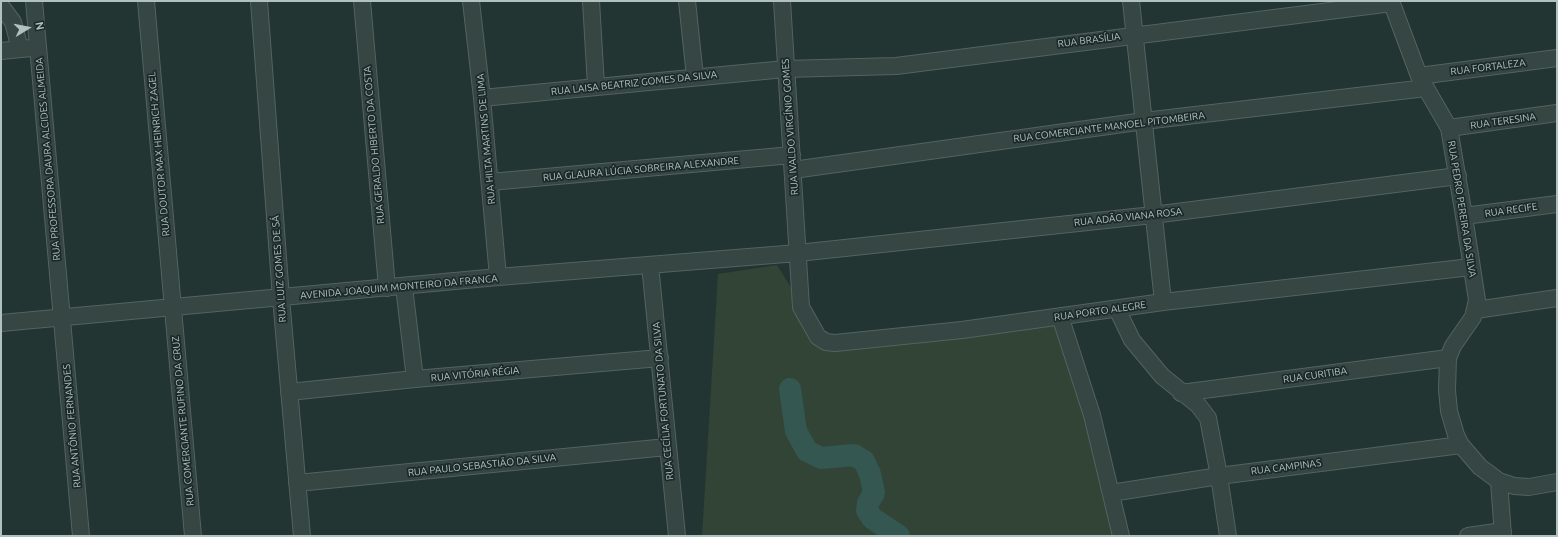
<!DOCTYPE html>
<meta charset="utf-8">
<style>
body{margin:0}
#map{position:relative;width:1558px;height:537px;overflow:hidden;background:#223532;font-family:Ubuntu,sans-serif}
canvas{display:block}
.frame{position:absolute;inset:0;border:2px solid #b0c2c0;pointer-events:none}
.north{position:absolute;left:8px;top:8px;width:40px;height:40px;-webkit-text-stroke:3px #1b2a28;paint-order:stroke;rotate:80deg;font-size:11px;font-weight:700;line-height:16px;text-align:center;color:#b0c2c0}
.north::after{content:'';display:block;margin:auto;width:14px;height:18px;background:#b0c2c0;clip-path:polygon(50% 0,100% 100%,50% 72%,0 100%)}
</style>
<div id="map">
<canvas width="1558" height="537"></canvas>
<div class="frame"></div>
<div class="north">N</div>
</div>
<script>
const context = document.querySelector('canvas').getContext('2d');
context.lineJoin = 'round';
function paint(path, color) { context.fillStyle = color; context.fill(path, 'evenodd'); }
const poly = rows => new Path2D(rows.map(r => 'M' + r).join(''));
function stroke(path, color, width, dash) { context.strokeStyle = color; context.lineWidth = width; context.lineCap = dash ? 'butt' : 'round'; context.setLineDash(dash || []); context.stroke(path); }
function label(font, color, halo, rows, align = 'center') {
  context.font = font + ' Ubuntu,sans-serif'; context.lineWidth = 3.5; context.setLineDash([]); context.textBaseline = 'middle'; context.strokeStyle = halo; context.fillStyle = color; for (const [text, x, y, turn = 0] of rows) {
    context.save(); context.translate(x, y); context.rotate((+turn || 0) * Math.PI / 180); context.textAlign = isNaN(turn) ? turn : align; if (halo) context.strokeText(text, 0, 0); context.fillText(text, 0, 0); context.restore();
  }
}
const green = poly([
 [777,265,825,342,1057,320,1104,478,1113,536,702,536,718,274]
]);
const river = poly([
 [790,389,796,431,807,451,821,458,854,455,864,461,870,474,874,493,868,503,867,510,872,518,899,536]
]);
const minor = poly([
 [34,1,81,536],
 [146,1,193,536],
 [259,1,281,298,302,536],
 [362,1,387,288],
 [471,1,482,98,498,277],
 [591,1,596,86],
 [687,1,695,77],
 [782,1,801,307,818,337,826,342,835,343,962,330,1163,302,1471,267],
 [1131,1,1163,302],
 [1391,1,1419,76,1449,128,1463,210,1477,300,1473,317,1453,346,1448,358,1447,390,1449,411,1456,435,1461,445,1480,467,1499,481,1514,486,1529,487,1557,482],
 [1,6,13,22,20,49],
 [1,51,31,48],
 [1419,76,1557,58],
 [482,98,785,69,896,66,1392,3],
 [1449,128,1557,113],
 [793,170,1144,121,1426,88],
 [490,182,792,155],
 [1464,216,1557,204],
 [650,265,677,536],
 [404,287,415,379],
 [1117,309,1132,340,1162,376,1198,405,1208,418,1219,476,1228,536],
 [1476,310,1557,298],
 [1060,316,1092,415,1121,536],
 [1,323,498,277,798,253,1153,215,1458,176],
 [289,392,415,379,660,358],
 [1181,393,1448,358],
 [1499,481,1503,536],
 [297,483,667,447],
 [1111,493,1219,476,1461,445],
 [1468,536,1503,531]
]);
const streetNames = [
 ["RUA BRASÍLIA",1089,40,-7],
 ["RUA FORTALEZA",1488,67,-7],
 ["RUA LAISA BEATRIZ GOMES DA SILVA",634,83,-6],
 ["RUA TERESINA",1503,121,-8],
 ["RUA IVALDO VIRGÍNIO GOMES",790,127,-94],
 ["RUA COMERCIANTE MANOEL PITOMBEIRA",1109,127,-7],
 ["RUA HILTA MARTINS DE LIMA",486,139,-95],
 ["RUA GERALDO HIBERTO DA COSTA",374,145,-95],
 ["RUA DOUTOR MAX HEINRICH ZAGEL",159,154,-95],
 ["RUA PROFESSORA DAURA ALCIDES ALMEIDA",48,159,-95],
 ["RUA GLAURA LÚCIA SOBREIRA ALEXANDRE",641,169,-5],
 ["RUA PEDRO PEREIRA DA SILVA",1462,209,81],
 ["RUA RECIFE",1511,210,-8],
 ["RUA ADÃO VIANA ROSA",1128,217,-6],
 ["RUA LUIZ GOMES DE SÁ",279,269,-94],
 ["AVENIDA JOAQUIM MONTEIRO DA FRANCA",399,287,-5],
 ["RUA PORTO ALEGRE",1100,311,-8],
 ["RUA VITÓRIA RÉGIA",475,374,-5],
 ["RUA CURITIBA",1315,375,-8],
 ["RUA CECÍLIA FORTUNATO DA SILVA",663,401,-95],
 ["RUA COMERCIANTE RUFINO DA CRUZ",183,421,-95],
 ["RUA ANTÔNIO FERNANDES",72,426,-95],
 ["RUA PAULO SEBASTIÃO DA SILVA",482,465,-6],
 ["RUA CAMPINAS",1286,467,-7]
];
paint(green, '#324435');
stroke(river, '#355752', 22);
stroke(minor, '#536361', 18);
stroke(minor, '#354643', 16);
label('10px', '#b0c2c0', '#1b2a28', streetNames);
</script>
